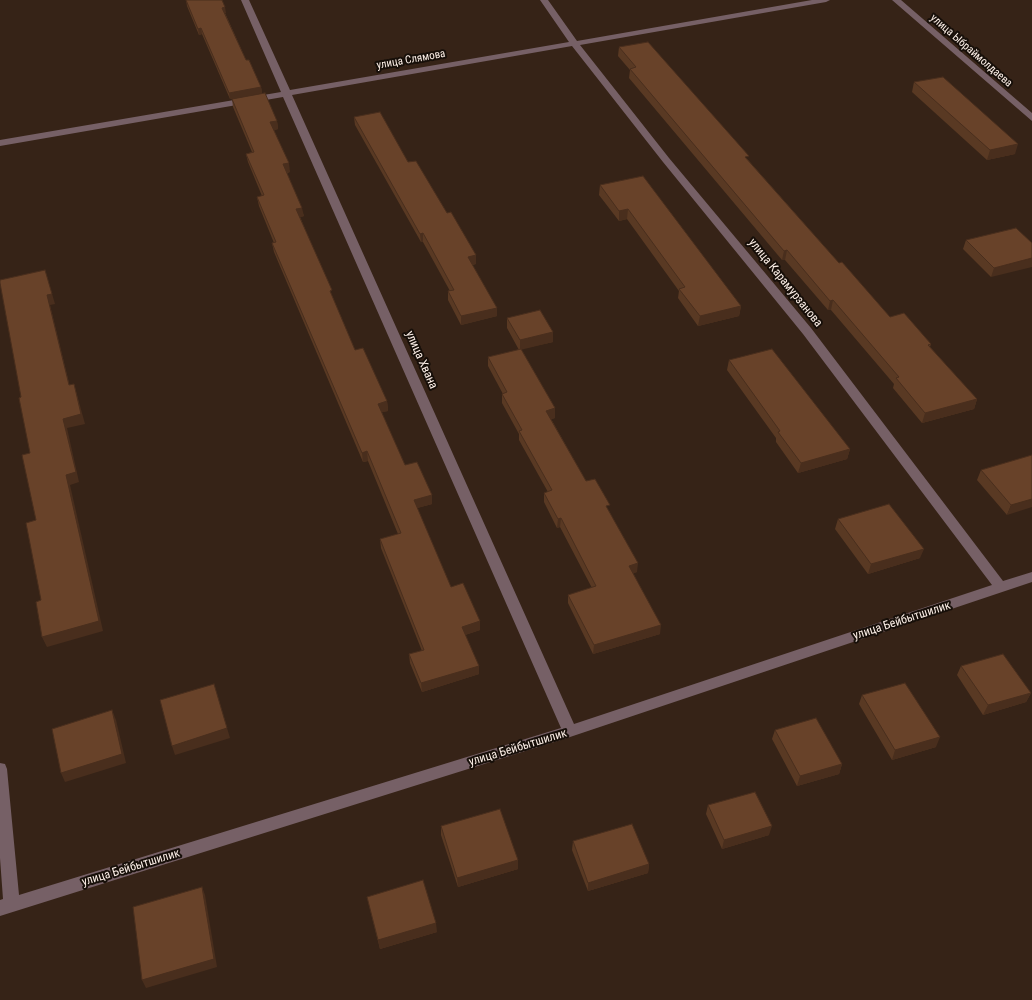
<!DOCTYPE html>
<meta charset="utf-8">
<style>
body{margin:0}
canvas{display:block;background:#362317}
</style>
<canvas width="1032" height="1000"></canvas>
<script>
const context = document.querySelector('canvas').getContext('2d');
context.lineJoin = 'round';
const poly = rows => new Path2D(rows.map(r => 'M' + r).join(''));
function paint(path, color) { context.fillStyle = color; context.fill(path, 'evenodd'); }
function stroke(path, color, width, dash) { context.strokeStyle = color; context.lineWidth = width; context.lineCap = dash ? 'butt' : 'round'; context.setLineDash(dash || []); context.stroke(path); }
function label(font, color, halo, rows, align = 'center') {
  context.font = font + ' "Roboto Condensed",sans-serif'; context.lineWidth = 4; context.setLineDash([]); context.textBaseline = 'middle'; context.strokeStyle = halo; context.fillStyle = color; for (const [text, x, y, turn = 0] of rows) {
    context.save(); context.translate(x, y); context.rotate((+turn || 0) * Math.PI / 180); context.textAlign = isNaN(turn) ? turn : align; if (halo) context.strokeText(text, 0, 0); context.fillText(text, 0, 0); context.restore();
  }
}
const minor = poly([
 [241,0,249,0,290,90,569,42,540,0,548,0,577,41,812,0,830,0,826,2,580,45,669,158,811,328,1003,581,1032,572,1032,582,570,737,0,916,0,900,3,899,0,858,0,763,5,764,7,769,19,895,561,728,283,97,0,146,0,140,281,92,241,0],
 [572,46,663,162,803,334,992,585,574,724,292,95,572,46],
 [892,0,901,0,1032,113,1032,121,892,0]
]);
const wall = poly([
 [186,0,226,13,225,13,246,60,261,87,262,93,230,99,202,34,199,35,187,6],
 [619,47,748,160,839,263,890,317,931,344,930,347,977,399,974,409,922,423,893,388,894,384,831,310,828,310,785,260,782,260,629,78,630,70,618,56],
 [914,82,1015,154,987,160,912,92],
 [232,99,277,121,278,129,274,130,290,172,287,173,304,216,300,217,333,298,355,350,387,401,388,411,381,412,405,465,432,495,432,504,417,508,451,587,480,621,480,630,465,635,479,674,422,692,410,663,409,654,422,651,381,548,380,539,398,534,368,461,363,462,274,252,272,243,274,243,259,206,257,197,262,196,248,162,246,154,252,152,233,107],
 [354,117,408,162,447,213,476,255,476,264,472,265,497,316,461,325,448,300,448,291,450,291,423,242,421,242,355,125],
 [600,185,741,306,739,316,698,326,678,298,679,291,627,219,619,221,599,195],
 [966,240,1032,243,991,277,963,249],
 [507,318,553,332,553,342,521,349,555,408,555,418,551,419,586,481,609,511,637,572,633,573,660,634,593,654,568,603,568,595,592,588,560,527,557,528,544,502,544,493,548,492,519,440,519,434,502,403,502,394,503,394,488,366,488,357,519,350,507,328],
 [729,360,850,449,847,459,798,473,776,442,776,438,727,370],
 [1032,455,1007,515,977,480,981,470],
 [838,519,920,558,868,574,835,529],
 [961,666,1031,693,1026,702,983,715,957,675],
 [862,695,936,747,892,760,859,704],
 [775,730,842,764,839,774,797,786,772,739],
 [708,805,769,835,722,849,706,814],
 [441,826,518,860,518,869,458,887,441,835],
 [573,841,649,864,648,873,588,891,572,850],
 [367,897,437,932,380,949]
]);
const shadedWall = poly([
 [225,7,226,13,223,14,222,8],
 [201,28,202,34,199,35,198,29],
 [261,87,262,93,230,99,229,93],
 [277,121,278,129,271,131,270,122],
 [1018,144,1015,154,987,160,990,150],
 [289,163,290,172,284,173,283,164],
 [302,208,304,216,298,218,296,209],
 [628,209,627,219,619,221,619,211],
 [423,233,423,242,421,242,420,234],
 [787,250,785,260,782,260,784,251],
 [476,255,476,264,468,265,468,257],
 [1032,258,1032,267,991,277,994,268],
 [45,270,55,304,50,305,72,395,69,385,47,295],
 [833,300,831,310,828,310,830,301],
 [741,306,739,316,698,326,700,316],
 [497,308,497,316,461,325,461,316],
 [553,332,553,342,520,350,520,340],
 [74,384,85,424,67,428,79,482,70,485,103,631,47,647,42,637,66,475,63,419],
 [977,399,974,409,922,423,925,413],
 [387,401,388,411,379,413,378,404],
 [555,408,555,418,546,420,546,411],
 [850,449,847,459,798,473,801,463],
 [367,451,368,461,363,462,362,453],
 [432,495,432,504,414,509,414,500],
 [1032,499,1032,507,1007,515,1011,505],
 [561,518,560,527,557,528,558,519],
 [924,549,920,558,868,574,871,564],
 [638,563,637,572,628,575,629,566],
 [480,621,480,630,462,636,462,627],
 [661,625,660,634,593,654,594,645],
 [479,666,479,674,422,692,421,683],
 [1031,693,1026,702,983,715,988,705],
 [112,710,116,720,126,763,65,782,61,773],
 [227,728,230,738,175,755,172,746],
 [940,737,936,747,892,760,895,750],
 [842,764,839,774,797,786,800,776],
 [772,826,769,835,722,849,724,840],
 [518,860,518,869,458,887,457,878],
 [649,864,648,873,588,891,588,883],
 [202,887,205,895,217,967,146,988,142,980],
 [436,923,437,932,380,949,378,940]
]);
const building = poly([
 [186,0,222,0,225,7,222,8,246,60,249,60,261,87,229,93,201,28,198,29,186,0],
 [648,42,749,156,745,157,839,263,842,262,890,317,904,313,931,344,928,345,977,399,925,413,896,378,899,377,833,300,830,301,787,250,784,251,630,69,636,67,619,47,648,42],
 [943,77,1018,144,990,150,914,82,943,77],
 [265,93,277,121,270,122,289,163,283,164,302,208,296,209,332,290,330,291,355,350,363,348,387,401,378,404,405,465,417,462,432,495,414,500,451,587,463,583,480,621,462,627,479,666,421,683,409,654,424,650,380,539,401,533,367,451,362,453,272,243,276,242,257,197,264,195,246,154,254,152,232,99,265,93],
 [380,112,408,162,416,161,447,213,451,212,476,255,468,257,497,308,461,316,448,291,454,290,423,233,420,234,354,117,380,112],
 [643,176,741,306,700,316,679,289,685,287,628,209,619,211,600,185,643,176],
 [1016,228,1032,243,1032,258,994,268,966,240,1016,228],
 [45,270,52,294,47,295,69,385,74,384,81,414,63,419,76,472,66,475,99,621,42,637,36,602,41,600,26,523,36,520,22,455,30,453,19,398,21,397,0,283,0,280,45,270],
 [540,310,553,332,520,340,507,318,540,310],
 [521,349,555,408,546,411,586,481,595,479,610,505,606,506,638,563,629,566,661,625,594,645,568,595,596,586,561,518,558,519,544,493,552,490,519,431,522,430,502,394,507,392,488,357,521,349],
 [772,349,850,449,801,463,778,432,780,431,729,360,772,349],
 [1032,455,1032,499,1011,505,981,470,1032,455],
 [889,504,924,549,871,564,838,519,889,504],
 [1003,654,1031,693,988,705,961,666,1003,654],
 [905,683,940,737,895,750,862,695,905,683],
 [214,684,227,728,172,746,160,700,214,684],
 [112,710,122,754,61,773,52,729,112,710],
 [816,718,842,764,800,776,775,730,816,718],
 [755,792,772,826,724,840,708,805,755,792],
 [500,809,518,860,457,878,441,826,500,809],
 [632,824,649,864,588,883,573,841,632,824],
 [423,880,436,923,378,940,367,897,423,880],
 [202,887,214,959,142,980,133,907,202,887]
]);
const farStreetnames = [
 ["улица Ыбраймолдаева",971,51,41],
 ["улица Слямова",411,60,-10]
];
const streetNames = [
 ["улица Карамурзанова",785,283,51],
 ["улица Хвана",421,360,66],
 ["улица Бейбытшилик",902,621,-18],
 ["улица Бейбытшилик",518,748,-17],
 ["улица Бейбытшилик",131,868,-17]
];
paint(minor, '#766066');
paint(wall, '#593923');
paint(shadedWall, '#492e1d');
paint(building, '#684229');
stroke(building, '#492e1d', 1);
label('11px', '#fcefe7', '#170f09', farStreetnames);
label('12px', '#fcefe7', '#170f09', streetNames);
</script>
